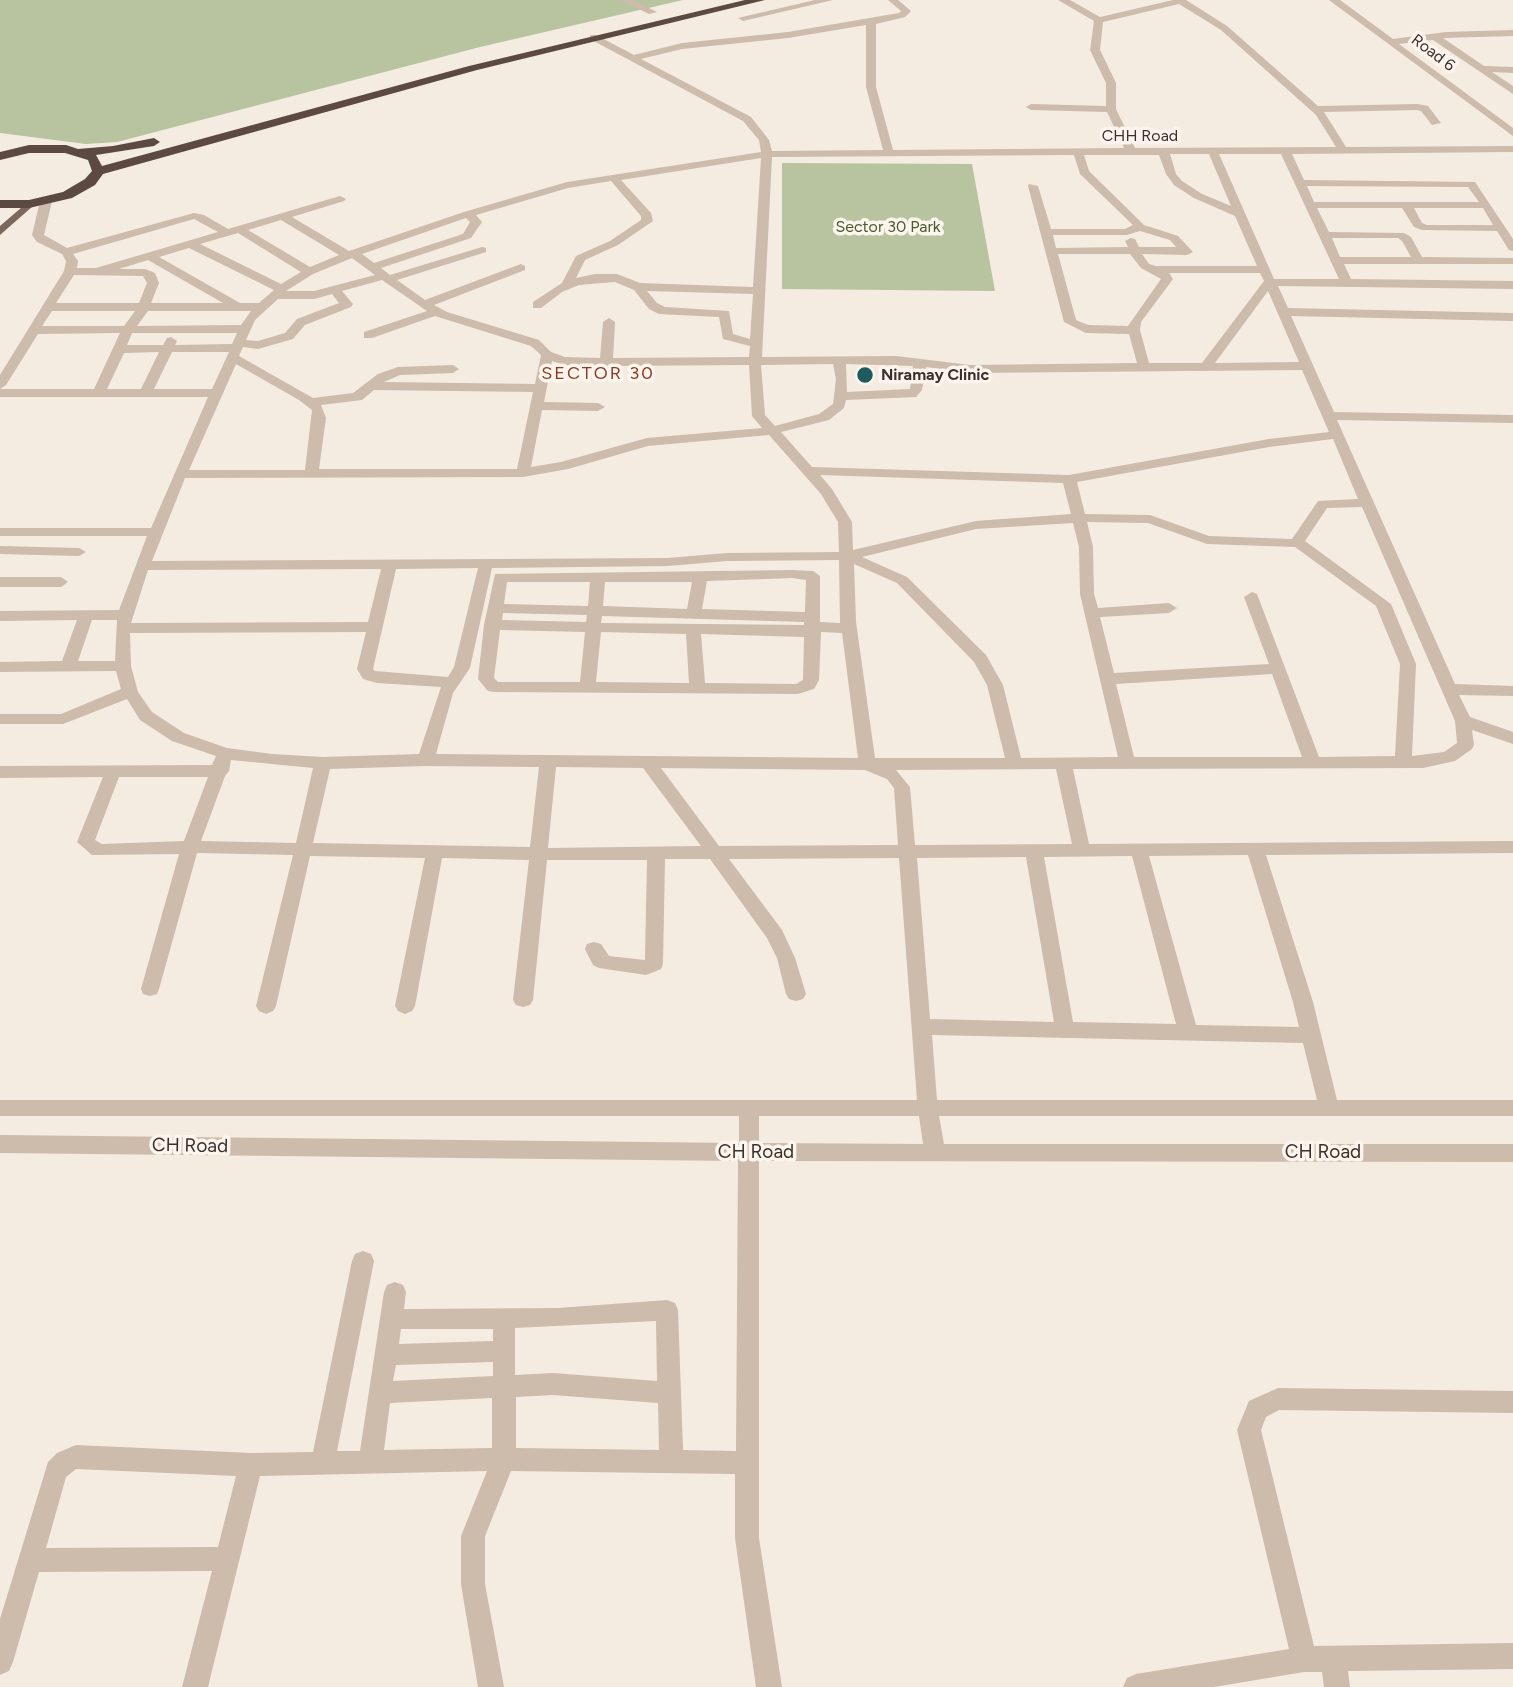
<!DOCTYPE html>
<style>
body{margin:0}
canvas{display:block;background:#f4ebe1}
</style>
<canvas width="1513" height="1687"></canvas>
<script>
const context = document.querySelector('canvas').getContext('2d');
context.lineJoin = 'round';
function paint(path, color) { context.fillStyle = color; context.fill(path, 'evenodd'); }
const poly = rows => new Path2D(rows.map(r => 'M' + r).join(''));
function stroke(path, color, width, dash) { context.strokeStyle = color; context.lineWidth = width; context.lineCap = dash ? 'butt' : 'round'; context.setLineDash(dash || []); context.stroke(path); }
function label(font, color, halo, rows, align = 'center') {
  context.font = font + ' Figtree,sans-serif'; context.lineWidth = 7; context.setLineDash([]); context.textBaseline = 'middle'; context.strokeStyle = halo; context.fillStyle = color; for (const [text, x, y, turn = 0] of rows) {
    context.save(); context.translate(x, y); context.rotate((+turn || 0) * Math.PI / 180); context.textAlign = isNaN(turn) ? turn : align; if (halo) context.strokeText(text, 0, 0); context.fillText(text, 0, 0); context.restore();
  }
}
const green = poly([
 [0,0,683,0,480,47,117,142,86,144,0,133],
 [782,163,972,164,995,291,782,289]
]);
const minor = poly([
 [621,0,633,0,657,12,649,14,621,0],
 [815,0,833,0,743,21,738,18,815,0],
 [888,0,898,0,911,11,905,17,876,24,876,87,893,150,1124,148,1107,112,1031,110,1026,107,1031,104,1106,106,1106,83,1090,50,1094,21,1058,0,1070,0,1100,17,1173,0,1186,0,1227,26,1318,106,1417,104,1428,106,1441,123,1432,125,1421,111,1417,110,1324,112,1346,147,1513,146,1513,152,1292,154,1304,180,1475,182,1513,239,1513,251,1509,250,1497,231,1422,230,1414,227,1402,208,1317,208,1329,232,1404,233,1411,237,1422,257,1513,258,1513,264,1344,264,1351,279,1513,281,1513,289,1278,286,1288,308,1513,313,1513,321,1291,316,1334,412,1513,415,1513,423,1337,420,1455,684,1513,686,1513,696,1459,695,1470,717,1513,732,1513,744,1472,730,1474,745,1472,749,1455,761,1423,768,1073,769,1089,844,1513,841,1513,853,1266,855,1313,1002,1337,1100,1513,1100,1513,1116,939,1116,944,1144,1513,1144,1513,1162,759,1161,759,1538,782,1687,756,1687,735,1538,735,1474,511,1471,485,1536,485,1584,504,1687,478,1687,461,1584,461,1536,487,1471,260,1476,208,1687,182,1687,212,1571,39,1572,13,1662,9,1671,0,1675,0,1619,48,1462,57,1453,76,1445,251,1453,313,1452,352,1261,355,1254,363,1251,371,1254,374,1261,337,1451,360,1451,384,1292,387,1285,395,1282,403,1285,406,1292,404,1309,558,1308,667,1300,675,1303,678,1310,683,1450,736,1451,738,1161,0,1153,0,1135,739,1143,739,1116,0,1116,0,1100,917,1100,899,858,729,859,782,930,795,958,806,994,803,999,796,1001,789,999,786,994,777,958,767,938,710,859,665,859,663,964,661,969,646,975,599,968,593,965,585,949,587,944,594,942,601,944,609,956,645,960,647,860,547,860,533,1000,530,1005,523,1007,516,1005,513,1000,529,860,442,858,415,1006,412,1011,405,1014,398,1011,395,1006,425,858,310,856,276,1006,273,1011,266,1014,259,1011,256,1006,293,855,197,853,159,989,157,994,150,996,143,994,141,989,179,854,92,855,77,842,103,777,0,778,0,766,212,765,216,756,172,741,140,720,127,699,63,724,0,724,0,714,61,714,121,689,116,671,0,672,0,662,62,661,77,620,0,621,0,611,119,610,147,536,0,536,0,528,151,528,208,397,0,397,0,389,94,389,120,333,38,334,6,385,0,389,0,375,64,271,66,261,62,254,37,242,32,235,40,201,46,198,52,201,44,235,67,248,194,213,204,215,228,229,340,196,346,199,344,201,292,217,349,251,464,212,567,182,761,152,759,140,743,121,590,39,590,35,596,35,634,55,682,43,788,32,899,13,901,11,888,0],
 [1179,4,1221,30,1316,115,1336,147,1135,148,1116,109,1116,83,1100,50,1103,22,1179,4],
 [866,25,866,87,883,150,772,151,769,140,751,117,641,59,682,49,788,38,866,25],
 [1170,154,1209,154,1231,206,1202,194,1182,181,1176,174,1170,154],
 [1219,154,1281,154,1339,279,1274,279,1219,154],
 [1074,155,1080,174,1133,225,1125,229,1051,229,1038,186,1029,184,1028,186,1064,322,1086,333,1129,334,1137,363,970,365,896,356,762,357,772,157,1074,155],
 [1084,155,1159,155,1166,174,1174,185,1194,198,1235,216,1257,266,1156,266,1149,264,1142,254,1187,255,1193,252,1178,236,1144,225,1089,171,1084,155],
 [761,158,753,287,640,283,617,274,595,274,576,278,585,260,618,245,653,221,651,213,621,180,761,158],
 [611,181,641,216,641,220,610,241,576,256,562,283,533,302,533,308,541,308,562,292,579,285,615,282,634,290,649,309,659,314,719,317,723,339,750,346,749,357,613,358,615,322,609,318,603,322,600,358,565,357,551,352,539,340,447,312,434,305,525,270,525,266,521,264,425,300,397,280,486,252,486,248,482,247,390,275,381,268,471,238,482,222,476,215,568,188,611,181],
 [1307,186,1468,187,1479,202,1314,202,1307,186],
 [1414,208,1483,208,1493,225,1427,225,1422,223,1414,208],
 [466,218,470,222,463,234,374,263,362,254,466,218],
 [194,219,218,232,96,268,77,268,78,261,73,254,194,219],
 [281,220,339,255,310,267,248,230,281,220],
 [1140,231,1170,240,1176,247,1139,247,1135,239,1131,238,1125,241,1128,247,1056,248,1053,235,1127,235,1140,231],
 [238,233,301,272,281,284,200,244,238,233],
 [1332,238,1398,238,1402,241,1411,257,1340,257,1332,238],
 [189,248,274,290,259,303,240,303,159,257,189,248],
 [1058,254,1130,254,1141,268,1161,279,1128,326,1088,325,1076,320,1058,254],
 [352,258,375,275,314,291,286,291,313,274,352,258],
 [148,260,223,303,151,303,159,283,155,273,145,269,119,269,148,260],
 [1169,273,1260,273,1264,281,1202,363,1149,363,1140,330,1141,322,1173,279,1169,273],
 [74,275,143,276,147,283,139,303,56,303,74,275],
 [382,280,427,311,364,332,364,338,372,338,435,316,531,346,541,355,535,384,384,382,400,375,453,373,459,369,453,365,398,367,378,374,353,393,313,398,239,356,243,347,258,349,293,339,305,325,351,307,353,304,342,291,382,280],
 [647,291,753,294,750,339,733,334,729,311,665,307,657,303,647,291],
 [1268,291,1299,362,1215,363,1268,291],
 [332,294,339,303,297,319,285,333,258,341,246,340,255,320,278,299,314,299,332,294],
 [52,311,135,311,124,326,42,326,52,311],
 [148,311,251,311,241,325,137,326,148,311],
 [132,333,237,333,232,344,175,345,177,341,171,337,167,338,163,345,127,345,132,333],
 [159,352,141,389,107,389,124,353,159,352],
 [172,352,229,352,212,389,154,389,172,352],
 [552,361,564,365,606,366,749,365,752,416,762,428,647,438,561,462,531,467,542,410,598,411,605,407,598,403,544,402,552,361],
 [236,364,299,400,312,410,305,470,189,470,236,364],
 [833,364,836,379,833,404,819,414,775,426,765,415,761,365,833,364],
 [846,364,913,366,910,389,847,392,846,364],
 [926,367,970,373,1302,370,1329,432,1269,439,1069,475,812,467,781,432,829,420,844,408,846,400,916,397,922,390,926,367],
 [374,390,533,392,517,469,319,469,326,418,321,405,362,400,374,390],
 [769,435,821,494,838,522,839,552,727,553,668,558,152,561,185,478,523,477,568,469,648,446,769,435],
 [1333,439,1358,499,1318,501,1292,539,1209,536,1150,515,1085,514,1077,482,1269,447,1333,439],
 [820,475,1063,483,1071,514,976,521,853,550,852,522,832,489,820,475],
 [1362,507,1455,721,1457,743,1444,752,1412,756,1416,664,1391,604,1305,541,1327,508,1362,507],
 [1087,522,1148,523,1207,544,1295,547,1376,606,1400,664,1395,756,1319,757,1257,594,1252,592,1244,597,1269,664,1114,673,1100,617,1169,613,1177,608,1169,603,1098,608,1094,594,1093,547,1087,522],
 [1073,523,1079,547,1080,594,1118,757,1021,758,1003,685,986,655,907,577,862,557,976,529,1073,523],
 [839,560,840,623,820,622,820,576,813,571,793,570,495,574,484,625,478,679,488,691,494,692,798,694,814,689,819,680,821,632,842,633,858,758,436,754,453,693,470,668,492,568,668,566,727,561,839,560],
 [854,564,897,583,974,662,987,685,1005,758,875,758,856,622,854,564],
 [478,568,454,667,448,677,375,671,373,669,396,569,478,568],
 [381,569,368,622,131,623,148,570,381,569],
 [793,578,806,580,805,612,702,609,707,581,793,578],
 [507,582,590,582,588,606,504,604,507,582],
 [605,582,692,582,687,609,603,606,605,582],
 [503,613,587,615,586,622,502,620,503,613],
 [602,616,804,622,804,625,601,623,602,616],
 [92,620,117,620,115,661,78,661,92,620],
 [500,630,585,632,580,682,498,682,494,678,500,630],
 [366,632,357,669,363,679,377,683,441,687,419,754,323,757,272,754,227,748,184,733,152,712,138,692,131,666,130,633,366,632],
 [601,632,686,634,689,683,596,682,601,632],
 [701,634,804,637,803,680,796,684,705,683,701,634],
 [1272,674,1302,757,1134,757,1116,684,1272,674],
 [231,760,313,768,296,843,201,841,225,776,229,771,231,760],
 [426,766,539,767,530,847,313,843,330,769,426,766],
 [556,767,643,768,701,846,548,848,556,767],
 [661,768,865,770,887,779,894,788,898,845,719,846,661,768],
 [1056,769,1072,844,915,845,910,787,896,770,1056,769],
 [119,777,208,777,184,841,102,844,95,840,119,777],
 [1248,855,1293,1002,1299,1027,1196,1025,1149,856,1248,855],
 [1132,856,1176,1024,1073,1022,1044,857,1132,856],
 [1026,857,1054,1022,930,1019,917,858,1026,857],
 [932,1035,1303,1043,1317,1100,937,1100,932,1035],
 [759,1116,919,1116,923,1144,759,1143,759,1116],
 [656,1321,657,1381,553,1373,515,1375,515,1328,656,1321],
 [401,1329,493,1329,493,1341,399,1344,401,1329],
 [493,1362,493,1376,393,1381,396,1365,493,1362],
 [553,1395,658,1403,659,1450,516,1448,516,1397,553,1395],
 [492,1398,492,1448,384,1450,390,1403,492,1398],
 [76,1469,236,1476,218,1547,46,1548,66,1477,76,1469],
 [1329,0,1340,0,1393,39,1446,32,1513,30,1513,36,1443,38,1484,66,1513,67,1513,73,1492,72,1513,86,1513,94,1433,40,1399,44,1513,128,1513,136,1329,0],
 [0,546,79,548,86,552,79,556,0,554,0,546],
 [0,577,61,577,68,582,61,587,0,587,0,577],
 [1278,1388,1513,1391,1513,1413,1279,1410,1266,1417,1261,1430,1314,1646,1513,1643,1513,1669,1348,1671,1350,1687,1324,1687,1322,1672,1304,1672,1214,1687,1123,1687,1127,1678,1136,1674,1289,1649,1237,1430,1249,1401,1278,1388]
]);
const major = poly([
 [29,201,35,204,33,206,0,235,0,226,29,201]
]);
const highway = poly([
 [745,0,765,0,477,70,103,174,95,185,72,198,29,208,0,208,0,200,29,200,63,192,85,179,92,171,88,160,65,153,29,153,0,160,0,152,29,145,66,145,78,149,113,146,154,138,160,142,154,146,96,155,102,166,469,66,745,0]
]);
const markers = [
 [865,375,9,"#1f5a5e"]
];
const farStreetnames = [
 ["Road 6",1433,53,37],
 ["CHH Road",1140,136]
];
const farParknames = [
 ["Sector 30 Park",888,227]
];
const farPoinames = [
 ["Niramay Clinic",881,375]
];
const farNeighbourhoodnames = [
 ["SECTOR 30",598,374]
];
const streetNames = [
 ["CH Road",190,1146,1],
 ["CH Road",756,1152],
 ["CH Road",1323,1152]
];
paint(green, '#b8c4a0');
paint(minor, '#cdbbac');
paint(major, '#7d675c');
paint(highway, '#5c4a42');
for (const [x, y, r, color] of markers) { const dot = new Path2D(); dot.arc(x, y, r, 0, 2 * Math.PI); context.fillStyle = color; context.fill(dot); stroke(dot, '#fbf5ee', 2.5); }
label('16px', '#3b302b', '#fbf5ee', farStreetnames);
label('16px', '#4a5a2e', '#fbf5ee', farParknames);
label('bold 16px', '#3b302b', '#fbf5ee', farPoinames, 'left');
context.letterSpacing = '2px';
label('18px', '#8c3b22', '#fbf5ee', farNeighbourhoodnames);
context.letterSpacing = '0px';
label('19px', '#3b302b', '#fbf5ee', streetNames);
</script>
